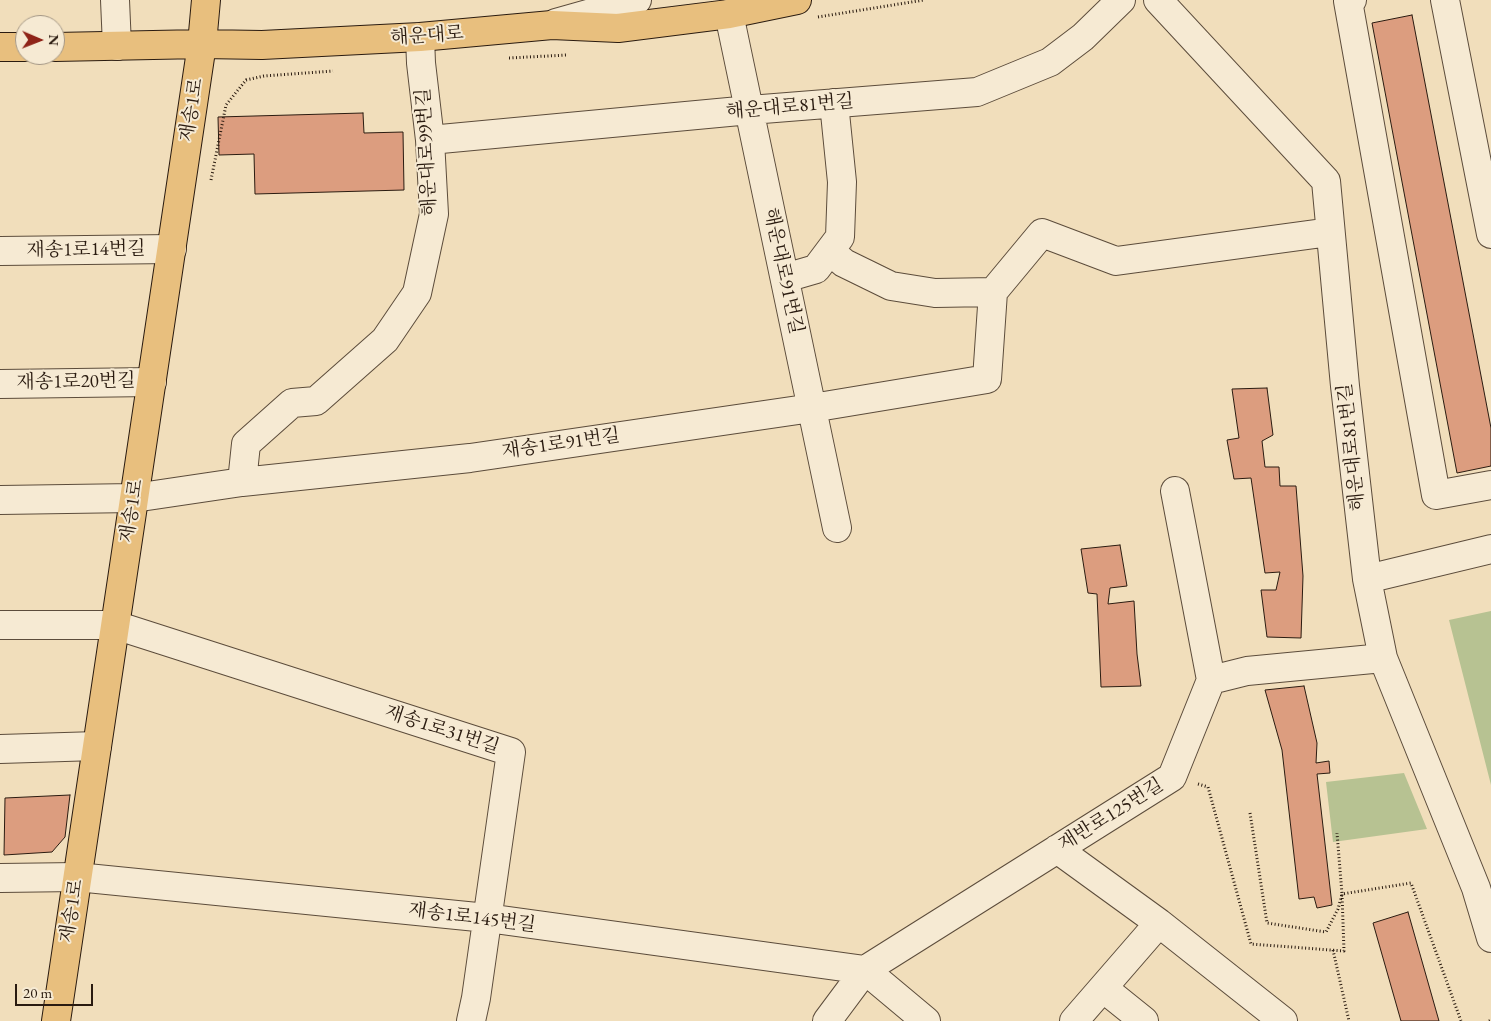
<!DOCTYPE html>
<meta charset="utf-8">
<style>
body{margin:0}
#map{position:relative;width:1491px;height:1021px;overflow:hidden;background:#f1debb;font-family:"EB Garamond",serif}
canvas{display:block}
.north{position:absolute;left:15px;top:15px;width:50px;height:50px;box-sizing:border-box;background:#f6ead3;border:1px solid #a49785;border-radius:50%;rotate:91deg;font-size:14px;font-weight:700;line-height:20px;text-align:center;color:#2a1b10}
.north::after{content:'';display:block;margin:auto;width:18px;height:22px;background:#8f2418;clip-path:polygon(50% 0,100% 100%,50% 72%,0 100%)}
.scale{position:absolute;left:15px;top:984px;width:78px;height:22px;box-sizing:border-box;border:2px solid #2a1b10;border-top:0;padding-left:6px;font-size:15px;line-height:18px;white-space:nowrap;color:#2a1b10;-webkit-text-stroke:4px #f6ead3;paint-order:stroke}
</style>
<div id="map">
<canvas width="1491" height="1021"></canvas>
<div class="north">N</div>
<div class="scale">20 m</div>
</div>
<script>
const context = document.querySelector('canvas').getContext('2d');
context.lineJoin = 'round';
function paint(path, color) { context.fillStyle = color; context.fill(path, 'evenodd'); }
const poly = rows => new Path2D(rows.map(r => 'M' + r).join(''));
function stroke(path, color, width, dash) { context.strokeStyle = color; context.lineWidth = width; context.lineCap = dash ? 'butt' : 'round'; context.setLineDash(dash || []); context.stroke(path); }
function label(font, color, halo, rows, align = 'center') {
  context.font = font + ' "EB Garamond","Noto Serif KR",serif'; context.lineWidth = 4; context.setLineDash([]); context.textBaseline = 'middle'; context.strokeStyle = halo; context.fillStyle = color; for (const [text, x, y, turn = 0] of rows) {
    context.save(); context.translate(x, y); context.rotate((+turn || 0) * Math.PI / 180); context.textAlign = isNaN(turn) ? turn : align; if (halo) context.strokeText(text, 0, 0); context.fillText(text, 0, 0); context.restore();
  }
}
const green = poly([
 [1491,611,1491,785,1449,620],
 [1404,773,1427,829,1333,842,1326,782]
]);
const building = poly([
 [1412,15,1491,428,1491,466,1457,473,1372,23,1412,15],
 [363,113,364,133,403,132,404,190,255,194,254,154,219,155,218,117,363,113],
 [1267,388,1273,435,1262,441,1265,467,1279,467,1280,486,1296,486,1303,576,1301,638,1267,637,1261,590,1276,590,1280,572,1265,573,1251,478,1234,479,1227,440,1239,438,1232,389,1267,388],
 [1120,545,1127,586,1110,588,1108,604,1134,601,1137,654,1141,686,1101,687,1097,594,1088,593,1081,549,1120,545],
 [1304,686,1317,743,1316,763,1329,761,1330,773,1317,774,1332,905,1317,908,1314,897,1299,899,1282,750,1265,690,1304,686],
 [70,795,65,837,52,852,4,855,5,798,70,795],
 [1408,912,1439,1021,1401,1021,1373,923,1408,912]
]);
const path = poly([
 [818,17,924,0],
 [509,58,567,55],
 [211,180,226,105,246,80,264,76,333,71],
 [1198,784,1208,787,1251,944,1344,951,1342,894,1411,883,1461,1021],
 [1250,813,1267,923,1326,932,1338,909,1342,894,1337,833],
 [1333,950,1349,1021],
 [1489,1021,1491,1020]
]);
const minor = poly([
 [115,0,117,46],
 [1158,0,1326,181,1345,386,1367,579,1383,658,1476,888,1491,938],
 [1352,0,1348,1,1436,495,1491,485],
 [1445,0,1491,234],
 [729,14,837,528],
 [556,23,637,0],
 [430,140,750,110,977,92,1050,62,1083,37,1121,0],
 [0,251,172,249],
 [830,251,844,263,891,286,935,293,993,292],
 [785,278,816,269,840,237,842,182,834,103],
 [0,384,152,382],
 [242,482,246,444,292,403,316,401,385,340,417,293,434,214,430,140,421,63,420,37],
 [1175,491,1211,680],
 [0,500,134,498,242,482,470,458,812,408,987,379,993,292,1042,233,1116,261,1330,232],
 [1367,579,1491,549],
 [0,625,115,625,511,752,476,998,471,1021],
 [0,749,97,746],
 [1057,849,1159,923,1283,1021],
 [0,878,77,877,487,918,865,970,926,1021],
 [1103,988,1144,1021],
 [827,1021,865,970,1172,777,1211,680,1247,671,1383,658],
 [1074,1021,1159,923]
]);
const major = poly([
 [0,47,25,47],
 [55,47,202,44,262,45,420,37,552,25,618,28,729,14,797,0],
 [56,1021,202,44,206,0]
]);
const streetNames = [
 ["해운대로",427,36,-4],
 ["해운대로81번길",790,107,-5],
 ["재송1로",192,110,-81],
 ["해운대로99번길",427,152,-93],
 ["재송1로14번길",86,250,-1],
 ["해운대로91번길",783,271,78],
 ["재송1로20번길",76,382,-1],
 ["재송1로91번길",561,444,-8],
 ["해운대로81번길",1352,447,-96],
 ["재송1로",132,511,-81],
 ["재송1로31번길",442,730,18],
 ["재반로125번길",1111,815,-32],
 ["재송1로",72,911,-81],
 ["재송1로145번길",472,918,7]
];
paint(green, '#b7c292');
paint(building, '#dc9d7f');
stroke(building, '#2a1b10', 1);
stroke(minor, '#5c4c3b', 30);
stroke(major, '#2a1b10', 30);
stroke(path, '#2a1b10', 3, [1, 2.5]);
stroke(minor, '#f6ead3', 28);
stroke(major, '#e8bf7e', 28);
label('19px', '#2a1b10', '#f6ead3', streetNames);
</script>
